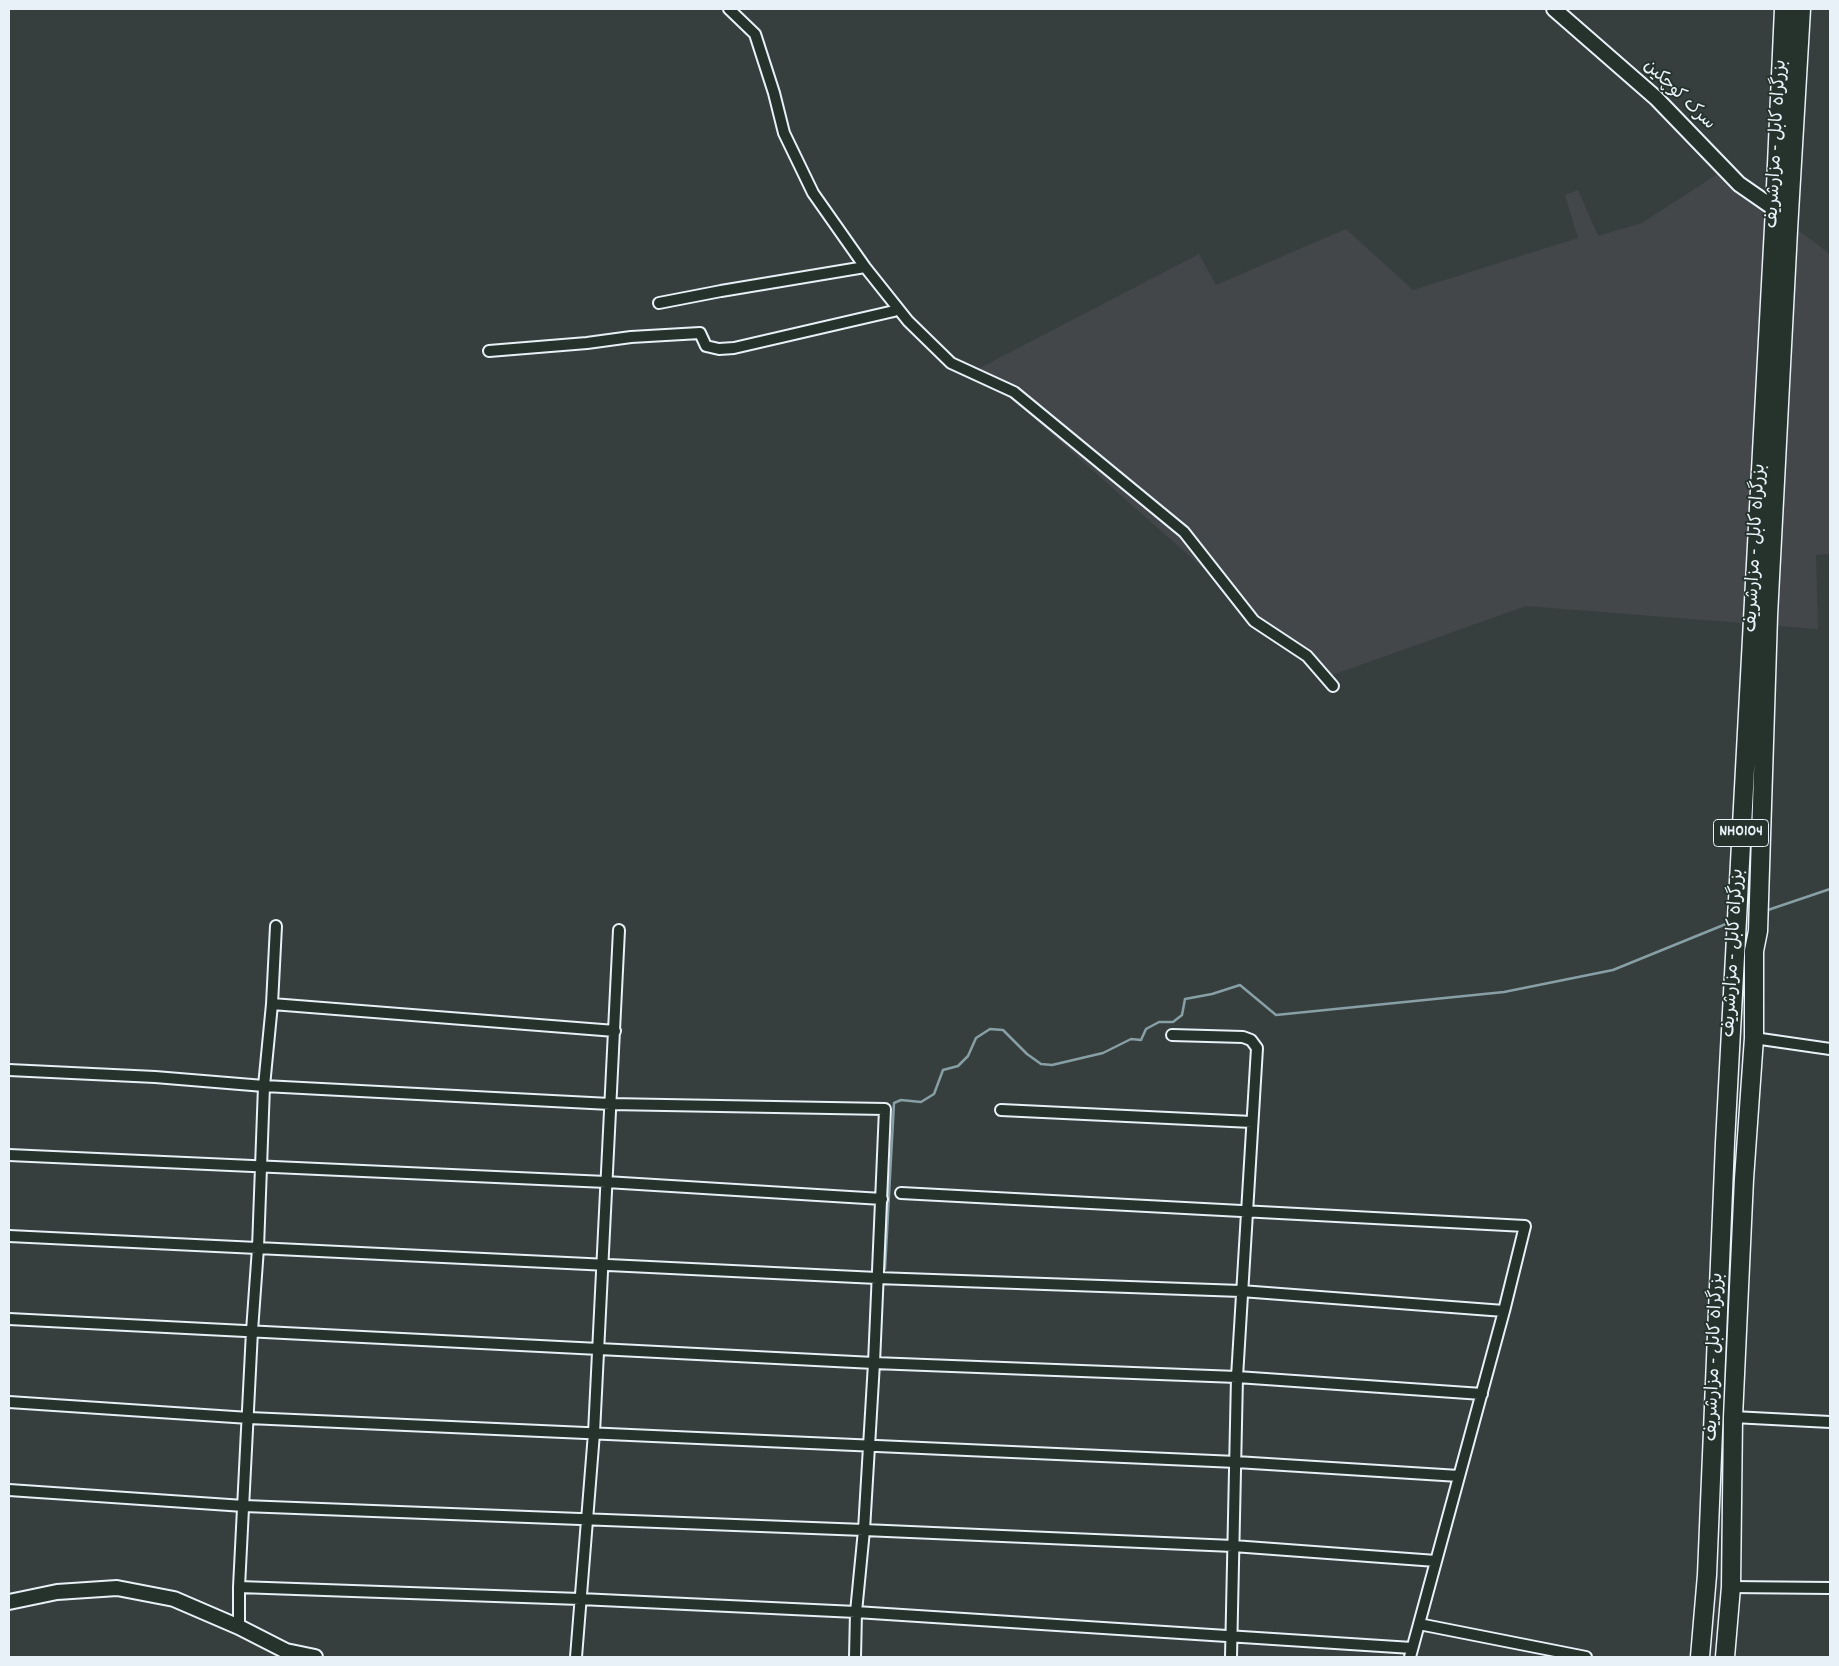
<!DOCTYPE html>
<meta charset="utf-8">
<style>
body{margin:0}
#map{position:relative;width:1839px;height:1666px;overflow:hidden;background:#373f3e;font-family:Dekko,sans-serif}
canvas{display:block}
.frame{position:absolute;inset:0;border:10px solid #e8f1f8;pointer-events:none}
</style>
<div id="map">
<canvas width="1839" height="1666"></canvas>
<div class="frame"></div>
</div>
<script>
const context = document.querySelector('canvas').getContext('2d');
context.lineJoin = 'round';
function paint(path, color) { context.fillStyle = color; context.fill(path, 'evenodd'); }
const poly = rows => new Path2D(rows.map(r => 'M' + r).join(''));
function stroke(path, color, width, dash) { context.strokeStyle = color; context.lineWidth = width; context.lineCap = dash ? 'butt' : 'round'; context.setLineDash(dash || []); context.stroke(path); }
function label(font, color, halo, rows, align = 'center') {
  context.font = font + ' Dekko,"Playpen Sans Arabic",sans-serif'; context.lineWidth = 4; context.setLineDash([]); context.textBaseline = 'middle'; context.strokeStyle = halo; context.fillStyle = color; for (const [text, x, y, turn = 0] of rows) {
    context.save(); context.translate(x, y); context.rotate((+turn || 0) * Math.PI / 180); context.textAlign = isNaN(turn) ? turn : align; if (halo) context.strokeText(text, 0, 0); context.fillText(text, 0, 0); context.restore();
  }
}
const built = poly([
 [1722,174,1830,254,1830,554,1816,555,1818,629,1526,606,1321,679,1306,659,978,369,1199,254,1216,285,1346,229,1413,290,1578,238,1565,195,1578,190,1598,236,1642,223,1716,175]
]);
const stream = poly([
 [1765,911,1830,889],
 [885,1269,894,1103,901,1100,921,1102,934,1094,943,1070,958,1066,968,1056,976,1038,990,1029,1003,1030,1027,1054,1041,1064,1052,1065,1103,1053,1131,1039,1141,1040,1146,1029,1159,1022,1173,1022,1182,1015,1185,999,1212,994,1240,985,1276,1015,1504,992,1613,970,1726,924]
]);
const street = poly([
 [729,9,755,34,774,93,784,133,813,193,865,267,908,321,951,363,1014,392,1184,532,1254,621,1307,656,1333,686],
 [659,303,721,291,865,267],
 [489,351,587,343,631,337,700,333,706,346,719,349,734,348,894,311,897,308],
 [272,1004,615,1031],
 [1172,1035,1243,1037,1251,1040,1257,1048,1237,1377,1231,1657],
 [1754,1038,1830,1049],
 [9,1070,155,1077,264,1086,610,1104,885,1109,874,1363,864,1530,856,1612,855,1657],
 [1001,1110,1252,1122],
 [9,1155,606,1182,882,1199],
 [901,1193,1525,1226,1504,1311,1410,1657],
 [9,1236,877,1278,1241,1291,1504,1311],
 [9,1319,874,1363,1237,1377,1482,1394],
 [9,1402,249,1418,1236,1462,1459,1476],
 [1733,1417,1830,1422],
 [9,1490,244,1506,864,1530,1233,1546,1436,1561],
 [239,1587,580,1599,856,1612,1412,1648],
 [1731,1587,1830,1588],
 [1419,1624,1586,1657],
 [239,1627,239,1587,252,1331,258,1248,264,1086,272,1004,276,926],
 [576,1657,594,1433,619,930]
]);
const secondary = poly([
 [1554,9,1656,98,1739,184,1775,209],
 [9,1602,57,1592,117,1588,174,1599,239,1627,286,1651,315,1657]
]);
const highway = poly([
 [1700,1657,1707,1575,1725,1143,1775,209,1784,9],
 [1725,1657,1731,1587,1733,1417,1744,1179,1754,1038,1754,951,1758,931,1768,616,1788,230,1801,9]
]);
const shields = [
 [1741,833,55]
];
const shieldNames = [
 ["NH0104",1741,833]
];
const streetNames = [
 ["سرک کوچکین",1678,96,44],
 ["بزرگراه کابل - مزارشریف",1778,144,-87],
 ["بزرگراه کابل - مزارشریف",1757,548,-87],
 ["بزرگراه کابل - مزارشریف",1735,953,-87],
 ["بزرگراه کابل - مزارشریف",1716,1357,-88]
];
paint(built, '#43474a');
stroke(stream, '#879fa5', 2.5);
stroke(street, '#e8f1f8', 14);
stroke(secondary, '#e8f1f8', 18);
stroke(highway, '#e8f1f8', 21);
stroke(street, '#26332d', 10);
stroke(secondary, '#26332d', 14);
stroke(highway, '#26332d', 18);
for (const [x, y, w] of shields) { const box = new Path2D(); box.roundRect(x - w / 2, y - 13.5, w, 27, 4); context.fillStyle = '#26332d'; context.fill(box); stroke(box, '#e8f1f8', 1); }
label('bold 16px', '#e8f1f8', null, shieldNames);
label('18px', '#e8f1f8', '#26332d', streetNames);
</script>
